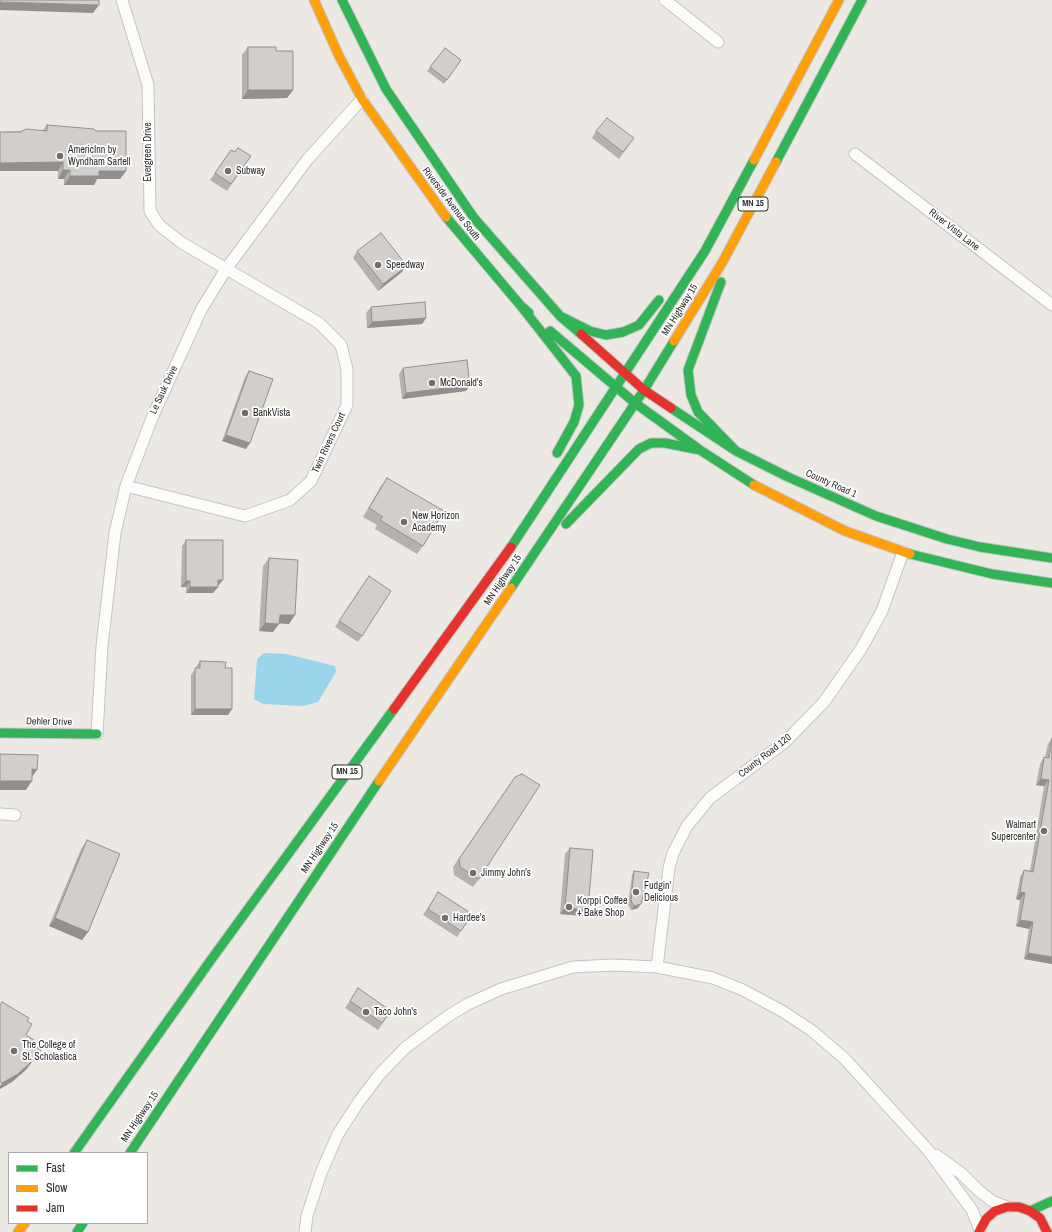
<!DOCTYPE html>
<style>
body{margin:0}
#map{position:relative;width:1052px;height:1232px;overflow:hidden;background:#ece8e4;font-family:"Archivo Narrow",sans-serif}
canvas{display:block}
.legend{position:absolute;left:8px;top:1152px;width:140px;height:72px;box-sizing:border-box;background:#fff;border:1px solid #ababab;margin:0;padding:5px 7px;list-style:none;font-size:12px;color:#2e2e2e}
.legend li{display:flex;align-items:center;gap:8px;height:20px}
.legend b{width:20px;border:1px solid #ababab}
</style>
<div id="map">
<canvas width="1052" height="1232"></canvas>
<ul class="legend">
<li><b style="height:5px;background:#30b455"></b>Fast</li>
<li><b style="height:5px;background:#ff9f0a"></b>Slow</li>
<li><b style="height:5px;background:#e5322d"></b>Jam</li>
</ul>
</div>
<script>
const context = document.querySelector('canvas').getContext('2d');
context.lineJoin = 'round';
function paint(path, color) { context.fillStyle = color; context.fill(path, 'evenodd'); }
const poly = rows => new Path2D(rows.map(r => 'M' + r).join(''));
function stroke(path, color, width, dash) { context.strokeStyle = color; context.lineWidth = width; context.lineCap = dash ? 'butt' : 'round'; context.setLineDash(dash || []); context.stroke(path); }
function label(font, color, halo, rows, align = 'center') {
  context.font = font + ' "Archivo Narrow",sans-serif'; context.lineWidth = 3.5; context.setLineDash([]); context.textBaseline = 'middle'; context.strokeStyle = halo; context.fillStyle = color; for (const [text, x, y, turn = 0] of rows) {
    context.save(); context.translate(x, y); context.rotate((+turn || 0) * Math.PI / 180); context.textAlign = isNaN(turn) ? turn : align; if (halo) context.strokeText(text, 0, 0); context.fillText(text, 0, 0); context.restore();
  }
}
const water = poly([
 [264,653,286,654,335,666,336,672,318,702,303,706,263,704,254,699,257,659]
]);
const street = poly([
 [122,0,148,85,150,211,159,225,182,243,319,323,341,345,347,369,347,405,311,481,290,500,245,516,126,486],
 [665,0,718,42],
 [855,154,1052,305],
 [97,734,102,646,115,533,126,486,152,418,201,310,226,269,307,160,362,99],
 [0,814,15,815],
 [657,967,669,868,673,853,687,826,710,798,785,742,824,702,861,649,882,611,903,552],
 [936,1155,962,1174,978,1190,992,1201,1007,1207],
 [305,1232,307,1216,321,1173,338,1134,358,1103,379,1075,405,1048,448,1016,468,1004,501,989,573,967,613,965,657,967,713,978,743,990,782,1011,811,1030,844,1058,927,1149,972,1210,980,1230]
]);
const fast = poly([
 [342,0,386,89,474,218,560,316,581,334],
 [776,162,862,0],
 [446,217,521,306,529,313],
 [721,282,688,370,691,395,698,412,736,451],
 [521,306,576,376,579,405,574,422,557,453],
 [560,316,590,331,606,335,623,332,639,325,659,300],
 [550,331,635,403,700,450,754,485],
 [671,408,736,451,788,477,876,516,947,539,980,547,1052,558],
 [566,524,639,449,651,443,665,443,700,450],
 [511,547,705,251,754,160],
 [910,554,992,574,1052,583],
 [511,588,644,390,674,341],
 [0,733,97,734],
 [74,1153,213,957,394,709],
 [130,1153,379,781],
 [1030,1211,1052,1201],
 [77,1232,83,1223]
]);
const slow = poly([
 [314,0,339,56,362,99,446,217],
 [754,160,839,0],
 [674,341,722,263,776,162],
 [754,485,845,531,910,554],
 [379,781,511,588],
 [18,1232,25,1223]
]);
const jam = poly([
 [581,334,644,390,671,408],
 [394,709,511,547],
 [979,1232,986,1219,995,1211,1007,1207,1019,1207,1030,1211,1040,1218,1047,1232]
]);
const wall = poly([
 [248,47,276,51,293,90,287,98,242,99,242,55],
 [445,48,461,60,444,84,427,71],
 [47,125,126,171,120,179,97,179,94,185,64,185,64,179,58,179,58,171,0,171,0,132,43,130],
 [596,131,634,138,619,159,592,138],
 [231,150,235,152,251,156,227,191,210,180],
 [357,251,402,272,378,291,353,258],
 [371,307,426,318,422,324,367,328,366,313],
 [403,368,470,385,466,391,402,399,399,374],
 [249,371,246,449,222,441,245,377],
 [387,478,423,546,417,554,375,529,377,525,363,517,381,486],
 [186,540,218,586,213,593,186,593,186,587,181,587,182,546],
 [269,558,289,624,279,623,273,632,259,631,263,566],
 [364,583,362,636,358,642,335,627],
 [200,661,225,668,232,709,228,715,191,715,191,675,196,668,196,667],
 [1052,738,1052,964,1024,959,1029,929,1016,926,1020,900,1016,899,1020,877,1024,870,1030,871,1044,786,1036,785,1040,764,1044,757,1045,757,1048,744],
 [515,777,479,879,473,887,454,875,453,867],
 [87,840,88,932,82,940,49,926,81,849],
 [570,848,588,910,583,916,560,914,565,854],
 [634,871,638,908,631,910,628,905,632,875],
 [438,892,472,914,457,937,423,915],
 [358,988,391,1011,378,1030,345,1008]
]);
const shadedWall = poly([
 [0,2,99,5,93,13,0,10],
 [248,90,293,90,287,98,242,99],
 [63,162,58,171,0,171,0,163],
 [63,170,70,170,64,179,58,179],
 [99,171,126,171,120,179,97,179,94,185,64,185,70,176],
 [407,266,402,272,378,291,383,284],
 [426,318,422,324,367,328,372,322],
 [470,385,466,391,402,399,406,393],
 [226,435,250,443,246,449,222,441],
 [218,580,223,580,218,586,213,586],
 [186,581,190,581,186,587,181,587],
 [190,587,218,587,213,593,186,593],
 [280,615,295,615,289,624,274,623],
 [265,623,279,624,273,632,259,631],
 [195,709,232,709,228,715,191,715],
 [32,769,37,770,31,778],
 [1041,779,1049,780,1044,786,1036,785],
 [0,781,32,781,26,790,0,790],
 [1020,892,1025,893,1020,900,1016,899],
 [641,904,638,908,631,910,634,906],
 [565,908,588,910,583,916,560,914],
 [55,918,88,932,82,940,49,926],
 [1020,920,1033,922,1029,929,1016,926],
 [1028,953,1052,957,1052,964,1024,959],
 [41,1050,26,1070,12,1082,0,1089,0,1086,2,1083]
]);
const building = poly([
 [0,0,99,0,99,5,0,2,0,0],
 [248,47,276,47,276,51,293,51,293,90,248,90,248,47],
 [445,48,461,60,447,80,430,67,445,48],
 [607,118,634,138,623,152,596,131,607,118],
 [47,125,94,129,96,131,126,131,126,171,99,171,99,176,70,176,70,170,63,170,63,162,0,163,0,132,20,132,26,129,47,131,47,125],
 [238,148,251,156,231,184,215,173,231,150,235,152,238,148],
 [381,233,407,266,383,284,357,251,381,233],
 [425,302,426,318,372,322,371,307,425,302],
 [467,360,470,385,406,393,403,368,467,360],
 [249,371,273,379,250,443,226,435,249,371],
 [387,478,444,511,423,546,380,520,383,517,369,508,387,478],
 [186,540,223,540,223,580,218,580,218,587,190,587,190,581,186,581,186,540],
 [269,558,298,560,295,615,280,615,279,624,265,623,269,558],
 [369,576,391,591,362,636,339,621,369,576],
 [200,661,226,662,225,668,232,668,232,709,195,709,195,668,200,668,200,661],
 [1052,738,1052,957,1028,953,1033,922,1020,920,1025,893,1020,892,1024,870,1033,872,1049,780,1041,779,1044,757,1049,758,1052,738],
 [0,754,38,755,37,770,32,769,32,781,0,781,0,754],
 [522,774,540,785,479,879,460,867,459,859,515,777,522,774],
 [87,840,120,854,88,932,55,918,87,840],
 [570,848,593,850,588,910,565,908,570,848],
 [634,871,649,873,641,904,634,906,631,901,634,871],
 [438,892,472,914,461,931,428,909,438,892],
 [358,988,391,1011,382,1023,350,1001,358,988],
 [2,1002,29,1018,27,1021,32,1024,26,1035,34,1040,32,1045,41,1050,31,1062,18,1074,2,1083,0,1082,0,1005,2,1002]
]);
const markers = [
 [60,156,4,"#706f6e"],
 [228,171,4,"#706f6e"],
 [378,265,4,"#706f6e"],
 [432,383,4,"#706f6e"],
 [245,413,4,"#706f6e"],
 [404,522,4,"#706f6e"],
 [1044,831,4,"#706f6e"],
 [473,873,4,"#706f6e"],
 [636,892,4,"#706f6e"],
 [569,907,4,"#706f6e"],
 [445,918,4,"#706f6e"],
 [366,1012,4,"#706f6e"],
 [14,1051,4,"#706f6e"]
];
const shields = [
 [753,204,30],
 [347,772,30]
];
const shieldNames = [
 ["MN 15",753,204],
 ["MN 15",347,772]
];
const poiNames = [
 ["AmericInn by",68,150],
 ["Wyndham Sartell",68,162],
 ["Subway",236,171],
 ["Speedway",386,265],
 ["McDonald's",440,383],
 ["BankVista",253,413],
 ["New Horizon",412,516],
 ["Academy",412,528],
 ["Walmart",1036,825,"right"],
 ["Supercenter",1036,837,"right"],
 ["Jimmy John's",481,873],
 ["Fudgin'",644,886],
 ["Delicious",644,898],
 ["Korppi Coffee",577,901],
 ["+ Bake Shop",577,913],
 ["Hardee's",453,918],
 ["Taco John's",374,1012],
 ["The College of",22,1045],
 ["St. Scholastica",22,1057]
];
const streetNames = [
 ["Evergreen Drive",148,152,-90],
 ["Riverside Avenue South",451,204,53],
 ["River Vista Lane",954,230,38],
 ["MN Highway 15",680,310,-58],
 ["Le Sauk Drive",164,390,-65],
 ["Twin Rivers Court",329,443,-65],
 ["County Road 1",831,484,24],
 ["MN Highway 15",503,580,-56],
 ["Dehler Drive",49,722,1],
 ["County Road 120",765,756,-38],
 ["MN Highway 15",320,848,-56],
 ["MN Highway 15",140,1117,-56]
];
paint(water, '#99d6ec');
stroke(street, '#c5c4c5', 13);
stroke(fast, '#c5c4c5', 11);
stroke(slow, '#c5c4c5', 11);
stroke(jam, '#c5c4c5', 11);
stroke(street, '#fcfcfb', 11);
stroke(fast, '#30b455', 9);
stroke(slow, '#ff9f0a', 9);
stroke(jam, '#e5322d', 9);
paint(wall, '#b4b1af');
paint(shadedWall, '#92908e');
paint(building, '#d1cecb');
stroke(building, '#92908e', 1);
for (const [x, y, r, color] of markers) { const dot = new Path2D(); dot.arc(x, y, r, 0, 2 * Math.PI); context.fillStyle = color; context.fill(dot); stroke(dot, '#fff', 1.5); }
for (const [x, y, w] of shields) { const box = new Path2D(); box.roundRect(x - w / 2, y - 7, w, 14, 3); context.fillStyle = '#fff'; context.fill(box); stroke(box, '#2e2e2e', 1); }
label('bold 9px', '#2e2e2e', null, shieldNames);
label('10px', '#2e2e2e', '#fff', poiNames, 'left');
label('10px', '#2e2e2e', '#fff', streetNames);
</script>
